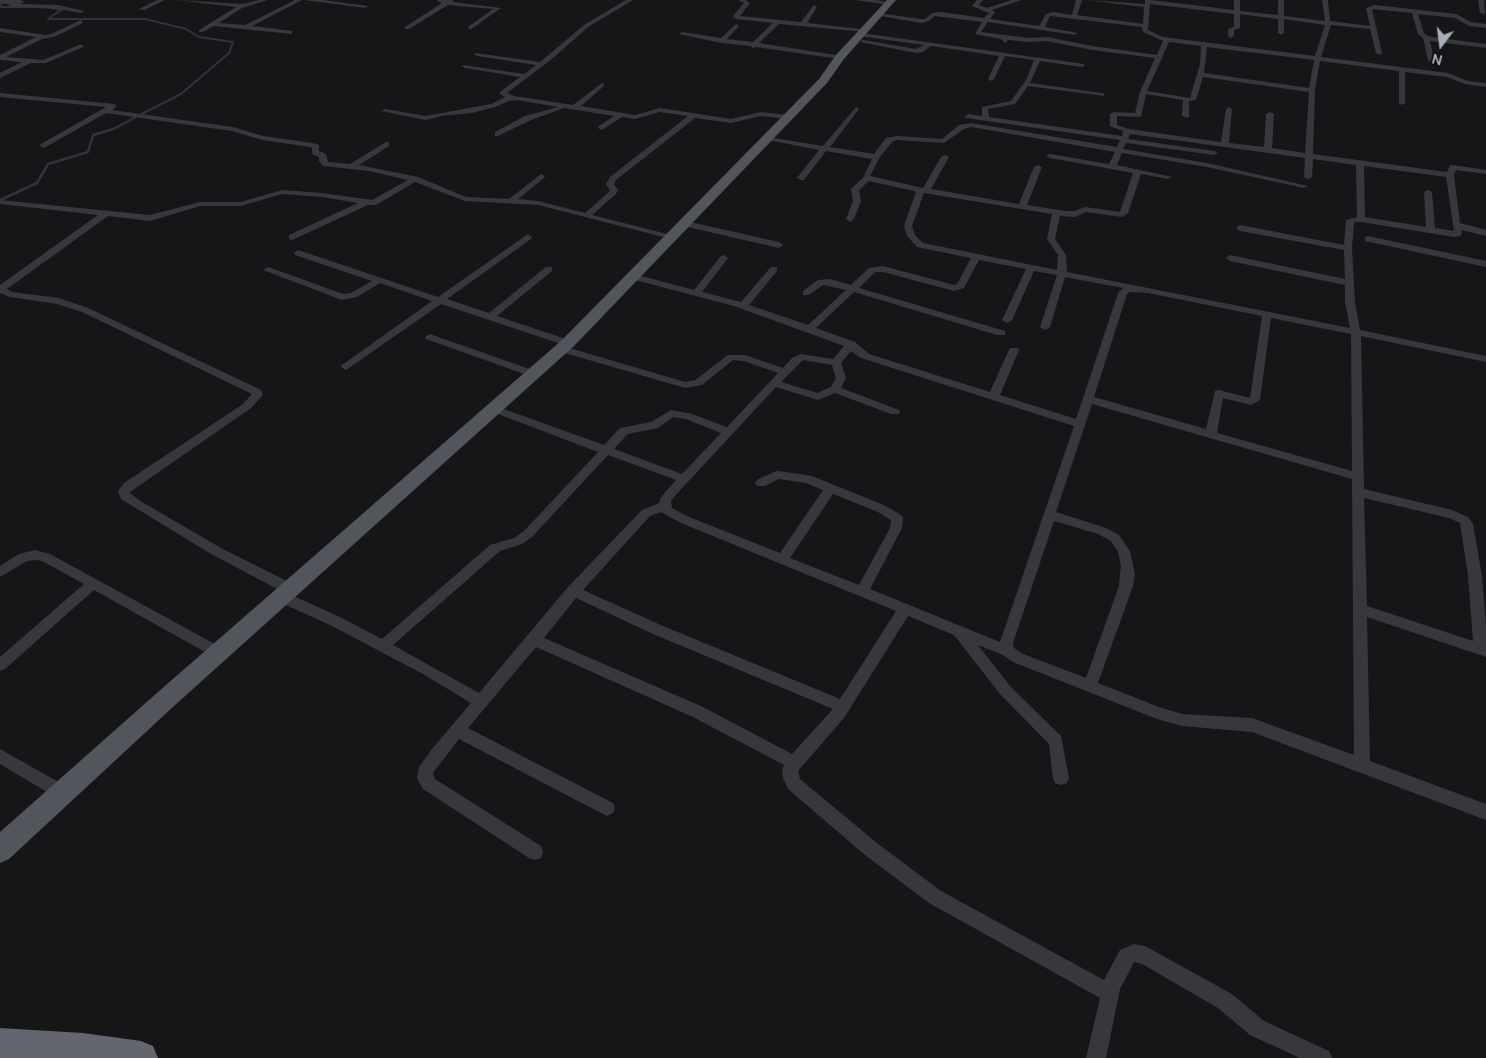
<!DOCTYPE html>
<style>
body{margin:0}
#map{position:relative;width:1486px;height:1058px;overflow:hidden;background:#161618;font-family:Ubuntu,sans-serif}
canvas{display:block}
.north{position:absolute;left:1416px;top:20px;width:50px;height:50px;-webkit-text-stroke:4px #111113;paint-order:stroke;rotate:195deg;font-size:14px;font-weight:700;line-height:20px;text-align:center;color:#a8adb8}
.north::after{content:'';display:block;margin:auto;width:18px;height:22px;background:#a8adb8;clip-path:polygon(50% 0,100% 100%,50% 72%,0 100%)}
</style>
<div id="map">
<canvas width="1486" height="1058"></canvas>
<div class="north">N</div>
</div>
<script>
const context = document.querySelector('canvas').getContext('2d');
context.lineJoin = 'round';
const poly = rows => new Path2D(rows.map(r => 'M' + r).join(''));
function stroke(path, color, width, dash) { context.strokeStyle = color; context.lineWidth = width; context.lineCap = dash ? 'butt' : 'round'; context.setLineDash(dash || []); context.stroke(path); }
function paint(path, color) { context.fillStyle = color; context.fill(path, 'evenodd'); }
const streamFar1 = poly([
 [0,2,2,2,0,7,28,7],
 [52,8,61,10,48,19,145,19,186,29,199,37,233,42,229,53,181,94,128,121]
]);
const stream = poly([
 [0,200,37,183,48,164,88,152,93,135,113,129,131,120]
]);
const street = poly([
 [0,0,21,0,24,2,20,4,58,5,84,11,81,13,58,9,11,7,8,5,10,4,0,4,0,0],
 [157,0,165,0,144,10,139,9,157,0],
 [176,0,243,4,259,0,268,0,242,8,219,23,245,25,295,0,302,0,252,26,293,31,291,34,214,26,203,32,199,32,199,30,236,7,176,0],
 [304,0,323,0,368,6,365,8,304,0],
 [436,0,453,0,453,2,501,8,470,30,468,27,493,9,448,5,409,29,405,29,405,27,442,3,436,0],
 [626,0,633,0,588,27,553,58,507,93,514,96,573,105,602,83,604,84,604,86,581,106,635,115,660,108,731,119,761,112,788,115,792,117,788,119,761,116,731,123,695,118,616,180,614,184,618,190,616,194,592,215,675,236,675,240,538,205,465,201,415,182,376,205,368,205,292,240,289,239,289,235,358,203,322,197,282,194,241,206,200,206,150,221,108,216,7,289,12,292,59,298,88,308,261,390,263,395,251,408,130,492,131,494,142,502,221,548,295,585,297,589,295,593,290,594,285,593,211,554,121,499,118,491,124,483,243,404,252,394,82,312,57,304,10,297,0,293,0,285,98,215,0,204,0,200,150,215,200,202,241,202,282,190,322,193,372,200,408,180,369,171,323,166,319,161,319,157,312,154,312,148,310,147,262,140,232,131,106,113,44,148,40,146,41,144,106,107,0,97,0,93,114,104,117,106,112,110,233,127,263,136,312,143,319,145,319,151,326,154,328,162,350,164,386,142,389,142,389,146,359,165,418,177,466,197,509,199,541,174,545,176,544,178,518,199,538,201,585,213,610,191,606,184,610,177,688,116,660,112,635,119,622,117,602,130,598,128,599,126,614,116,564,108,531,120,498,136,495,136,495,132,525,116,558,107,517,100,509,101,495,107,472,113,441,116,426,120,381,111,385,109,426,116,491,104,505,97,500,94,500,92,520,77,465,68,462,66,463,65,524,74,536,65,477,56,474,54,475,53,540,62,584,25,626,0],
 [738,0,745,0,750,3,740,16,801,22,814,5,817,7,807,23,869,30,866,32,779,24,759,43,842,56,843,57,840,59,756,47,753,48,750,46,721,43,679,34,682,32,721,38,736,24,739,26,727,39,753,42,773,23,736,19,733,16,744,3,738,0],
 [856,0,876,0,892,3,889,5,856,0],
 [977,0,983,0,979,5,987,8,1012,0,1021,0,992,10,995,12,990,19,1039,26,1046,14,1053,12,1072,15,1076,0,1082,0,1077,15,1143,24,1144,7,1085,0,1145,4,1145,0,1151,0,1234,10,1234,0,1240,0,1240,11,1278,15,1278,0,1284,0,1284,16,1325,21,1322,0,1328,0,1330,21,1370,26,1366,8,1374,5,1456,14,1471,22,1486,24,1486,28,1469,26,1455,18,1418,14,1424,33,1426,35,1432,37,1486,44,1486,48,1430,41,1434,60,1431,62,1428,60,1423,38,1418,34,1412,13,1372,9,1382,53,1379,55,1376,53,1370,29,1331,25,1321,57,1448,73,1468,81,1486,83,1486,87,1465,84,1447,77,1405,72,1405,103,1402,105,1399,103,1399,71,1320,61,1315,90,1313,154,1447,172,1450,165,1453,165,1486,170,1486,174,1456,170,1454,175,1460,223,1486,230,1486,236,1462,230,1461,236,1454,237,1361,222,1354,222,1352,248,1355,302,1360,330,1486,356,1486,362,1361,336,1364,489,1452,510,1468,517,1473,524,1482,576,1486,626,1486,657,1367,617,1370,761,1486,804,1486,820,1252,732,1182,726,1157,719,1013,662,1003,655,978,645,1010,686,1061,736,1069,778,1067,783,1061,785,1055,783,1053,778,1049,744,1000,694,954,635,908,616,844,718,798,771,800,779,877,843,941,891,1104,980,1120,950,1134,944,1145,946,1232,994,1264,1021,1329,1051,1332,1058,1300,1058,1250,1035,1218,1008,1142,964,1134,962,1120,989,1106,1058,1086,1058,1100,998,929,903,865,855,788,789,783,778,782,770,784,765,693,717,536,647,468,728,613,803,615,808,613,813,607,816,601,813,459,739,433,773,435,779,541,846,543,852,541,858,535,860,529,858,423,789,417,778,419,767,432,749,471,703,423,674,330,625,277,601,275,597,277,593,282,592,287,593,340,617,382,639,490,545,514,538,524,531,598,452,490,411,489,409,490,407,498,407,604,445,620,428,651,422,671,410,692,414,727,427,778,373,744,361,733,360,702,385,685,388,558,351,558,347,566,347,685,382,695,380,728,355,745,355,783,368,792,358,801,354,833,359,844,346,734,306,631,279,631,275,634,274,694,290,721,256,724,255,728,258,702,292,741,302,771,267,777,267,777,271,749,305,808,325,846,290,823,285,809,295,803,295,803,291,818,280,830,279,851,285,869,268,883,266,954,285,957,284,971,258,917,247,907,236,904,226,916,192,914,191,869,181,859,190,861,201,854,219,850,222,846,219,853,201,851,189,863,178,872,159,826,151,804,180,801,180,797,178,819,150,763,139,767,137,823,146,856,107,859,109,830,147,874,154,886,138,897,136,942,139,959,125,971,123,1117,147,1120,140,966,118,965,116,969,114,982,116,982,107,1011,101,1026,80,1034,60,1005,56,994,79,991,81,988,79,999,56,931,46,923,52,916,53,860,42,863,40,916,49,924,45,859,36,861,33,1084,64,1084,66,1082,67,1040,61,1030,83,1102,93,1104,94,1104,96,1028,86,1015,104,988,109,989,117,1122,136,1123,131,1110,126,1110,114,1114,112,1135,113,1140,92,1155,58,1092,50,1047,41,1029,42,1008,40,1005,43,1001,39,975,34,982,22,935,16,929,21,921,23,875,15,878,13,921,19,925,19,932,13,941,12,984,18,989,13,972,6,977,0],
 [1150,4,1234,14,1234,27,1228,29,1228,36,1231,38,1234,36,1234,30,1240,28,1240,14,1278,19,1278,33,1281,35,1284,33,1284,19,1325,25,1315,56,1163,37,1148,30,1150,4],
 [1050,16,1142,27,1143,32,1163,41,1157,55,1092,46,1047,37,1029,38,981,32,988,22,1075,35,1078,33,1045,27,1050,16],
 [1169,42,1201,46,1200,64,1190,98,1147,91,1169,42],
 [1207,47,1314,60,1309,88,1204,73,1207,47],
 [1203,77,1309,92,1305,153,1272,148,1274,114,1270,112,1266,114,1264,147,1229,143,1232,109,1229,107,1226,109,1221,142,1129,129,1117,125,1117,116,1141,117,1146,94,1183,100,1182,116,1189,118,1189,101,1196,100,1203,77],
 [971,127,1115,152,1109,164,1050,154,1046,156,1050,158,1133,173,1120,212,1085,207,1074,211,1066,211,1027,205,1042,167,1038,165,1034,167,1019,204,931,189,949,157,945,155,941,157,923,188,870,176,880,157,892,142,897,140,944,143,964,129,971,127],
 [1130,134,1305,158,1304,177,1308,179,1312,177,1313,159,1356,165,1357,217,1346,220,1344,245,1240,225,1236,228,1240,231,1344,250,1345,279,1230,255,1226,258,1230,261,1345,285,1345,302,1350,328,1067,272,1066,255,1055,239,1060,216,1075,217,1086,212,1122,217,1128,213,1141,174,1168,179,1172,177,1117,165,1122,153,1207,167,1304,188,1308,186,1207,163,1123,149,1126,143,1214,155,1218,153,1214,151,1128,139,1130,134],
 [1364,166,1446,177,1454,231,1435,228,1432,192,1428,190,1424,192,1426,227,1365,217,1364,166],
 [924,193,1052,214,1047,239,1058,255,1057,270,923,243,915,235,912,226,924,193],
 [979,260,1026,269,1002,320,1007,323,1012,320,1034,271,1057,275,1040,327,1045,330,1050,327,1065,277,1123,288,1118,293,1076,419,1000,395,1019,350,1018,348,1010,348,1009,350,990,392,869,354,855,342,816,328,854,292,997,335,1005,335,1005,331,859,288,875,272,883,272,954,291,964,288,979,260],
 [1130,292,1148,293,1262,316,1250,398,1219,390,1215,391,1206,429,1094,397,1127,294,1130,292],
 [1271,318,1351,334,1352,471,1217,433,1223,398,1251,405,1260,400,1271,318],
 [851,351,861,358,1074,426,1000,642,870,589,902,528,903,518,901,515,886,506,812,476,778,471,774,472,757,480,755,483,757,486,765,486,779,479,806,483,823,490,780,553,689,517,672,508,671,501,673,498,776,387,818,400,835,393,891,414,899,414,900,412,899,410,841,388,846,378,841,363,851,351],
 [803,360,832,365,836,378,831,387,817,393,781,382,803,360],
 [1092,404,1352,479,1354,755,1252,718,1182,714,1159,707,1098,683,1133,586,1135,575,1130,551,1119,535,1106,528,1056,512,1092,404],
 [673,417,686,419,721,433,682,474,614,449,628,434,658,428,673,417],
 [608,455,676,480,661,497,659,503,642,510,568,587,479,693,393,645,500,551,522,544,532,537,608,455],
 [833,494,878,512,891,520,890,528,859,585,790,558,833,494],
 [1364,498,1449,518,1460,523,1468,576,1473,641,1367,606,1364,498],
 [661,512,681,523,896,611,840,699,663,626,583,590,650,516,661,512],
 [1054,521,1098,534,1111,541,1118,552,1121,565,1119,586,1086,678,1023,654,1014,648,1013,643,1054,521],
 [576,598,653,634,833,709,792,754,703,707,544,638,576,598],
 [1478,0,1484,0,1485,14,1480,13,1478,0],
 [81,20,83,23,54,37,42,39,6,57,43,60,79,45,83,45,83,47,46,63,31,63,0,78,0,73,22,62,0,60,0,55,36,37,0,32,0,28,45,35,51,34,81,20],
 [686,221,779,242,783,245,779,248,683,226,683,222,686,221],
 [528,234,532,237,531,239,447,299,489,313,546,267,552,267,552,271,497,316,572,341,572,345,564,345,441,304,346,370,341,367,342,365,432,301,380,283,357,297,342,300,263,270,268,267,271,268,343,294,351,293,372,281,295,255,294,253,298,250,438,297,528,234],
 [1368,236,1486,261,1486,267,1365,241,1365,237,1368,236],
 [430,334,538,372,539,374,534,377,530,376,426,339,425,337,430,334],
 [35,550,50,554,224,649,226,653,224,657,219,659,214,657,94,590,5,669,0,671,0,657,84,584,42,561,35,560,27,561,0,577,0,566,19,554,35,550],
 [0,749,69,788,71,793,69,798,63,800,57,798,0,764,0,749]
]);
const primary = poly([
 [887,0,896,0,844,59,827,83,574,346,174,706,9,859,0,863,0,832,158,692,562,340,819,79,836,55,887,0]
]);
const highway = poly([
 [0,1028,83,1033,141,1041,153,1046,158,1058,0,1058,0,1028]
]);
stroke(streamFar1, '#2c353c', 2);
stroke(stream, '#2c353c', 2.5);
paint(street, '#37383d');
paint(primary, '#53555c');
paint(highway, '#63666e');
</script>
